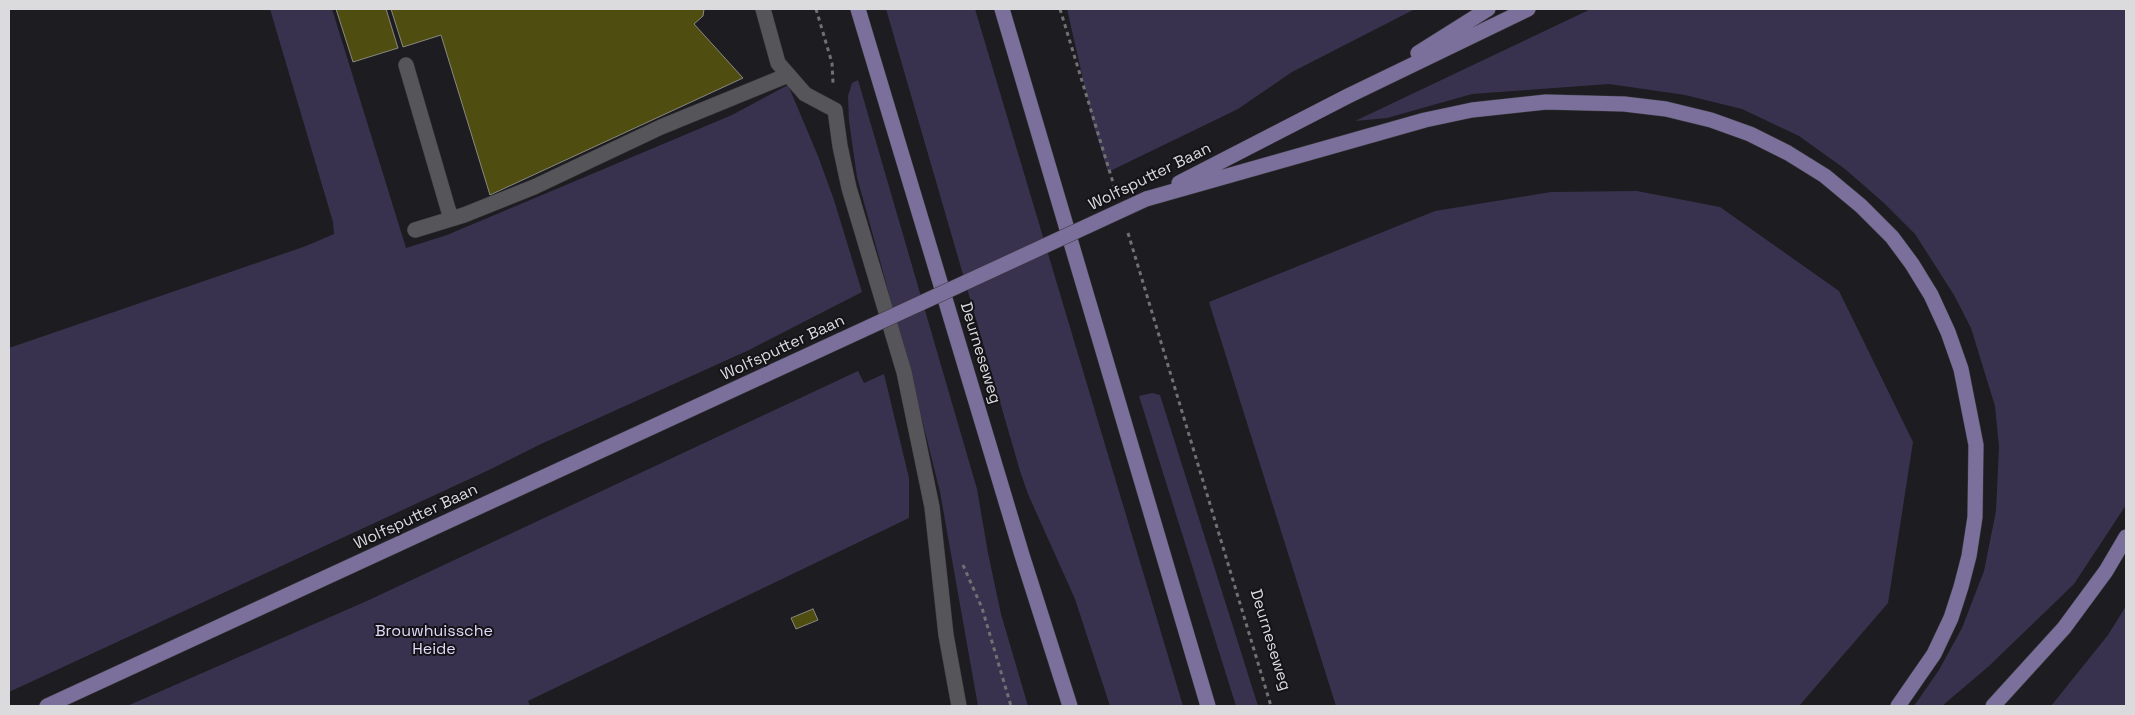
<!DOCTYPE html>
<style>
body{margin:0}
#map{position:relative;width:2135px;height:715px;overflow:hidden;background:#1d1c20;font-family:"Space Grotesk",sans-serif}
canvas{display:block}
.frame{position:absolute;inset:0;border:10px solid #dbdadd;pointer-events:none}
</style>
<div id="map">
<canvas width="2135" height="715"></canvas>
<div class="frame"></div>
</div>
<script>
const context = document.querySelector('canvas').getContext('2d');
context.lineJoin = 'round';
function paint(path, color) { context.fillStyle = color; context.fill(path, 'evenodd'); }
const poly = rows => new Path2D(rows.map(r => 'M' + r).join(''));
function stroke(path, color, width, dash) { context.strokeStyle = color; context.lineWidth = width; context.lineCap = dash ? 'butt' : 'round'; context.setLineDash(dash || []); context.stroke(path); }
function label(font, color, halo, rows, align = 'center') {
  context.font = font + ' "Space Grotesk",sans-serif'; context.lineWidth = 4; context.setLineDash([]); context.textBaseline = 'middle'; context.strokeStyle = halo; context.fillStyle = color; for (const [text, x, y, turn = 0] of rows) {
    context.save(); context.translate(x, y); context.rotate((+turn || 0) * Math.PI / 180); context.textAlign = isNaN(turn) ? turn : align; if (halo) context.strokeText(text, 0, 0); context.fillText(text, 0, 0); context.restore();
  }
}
const green = poly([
 [270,9,332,9,406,248,447,235,732,115,788,85,818,156,834,200,862,292,749,350,541,444,489,470,9,692,9,348,306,246,334,234,333,222],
 [886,9,975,9,1183,706,1110,706,1075,599,1028,494,1020,471],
 [1067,9,1415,9,1292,72,1238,109,1108,172,1093,123],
 [1591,9,2126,9,2126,505,2074,584,1989,666,1942,706,1914,706,1939,670,1962,628,1984,571,1996,511,1999,447,1995,406,1971,328,1954,295,1915,234,1884,203,1845,169,1799,136,1742,109,1685,95,1609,84,1472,94,1387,118,1355,121],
 [858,80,977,489,988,553,1001,614,1028,706,978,706,940,492,908,363,857,177,849,121,848,96,852,83],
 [1637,191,1720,207,1839,291,1913,442,1888,603,1799,706,1336,706,1209,302,1435,211,1551,192],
 [858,371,864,383,884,374,909,478,909,518,528,701,530,706,127,706,369,600],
 [1152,393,1160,395,1258,706,1236,706,1139,396],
 [2126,606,2126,706,2051,706,2108,635]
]);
const building = poly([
 [336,9,386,9,398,48,353,62,336,9],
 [391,9,704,9,703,16,694,24,743,78,490,195,441,35,403,47,391,9],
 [813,609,818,620,796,629,791,618,813,609]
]);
const path = poly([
 [816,9,832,63,833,83],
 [1060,9,1115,189],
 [1128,233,1271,706],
 [963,565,982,608,1011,706]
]);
const minor = poly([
 [763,9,778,63,805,94,835,110,840,146,849,188,904,372,932,507,946,635,959,706],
 [406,65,451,219],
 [415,230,464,215,534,187,661,127,788,75]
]);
const major = poly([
 [858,9,1022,555,1070,706],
 [1002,9,1208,706],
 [1418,53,1488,9],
 [1179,183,1348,96,1528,9],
 [1146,199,1425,120,1472,110,1546,102,1624,104,1666,109,1711,120,1750,134,1788,153,1825,176,1861,206,1892,237,1912,264,1931,295,1948,332,1961,369,1976,445,1975,517,1969,556,1961,587,1951,618,1934,654,1898,706],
 [47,706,841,340],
 [1993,706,2064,628,2106,571,2126,537]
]);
const majorBridge = poly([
 [841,340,1146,199]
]);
const streetNames = [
 ["Wolfsputter Baan",1150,177,-26],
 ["Wolfsputter Baan",783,348,-25],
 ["Deurneseweg",980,353,73],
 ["Wolfsputter Baan",416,517,-25],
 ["Deurneseweg",1270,640,73]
];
const parkNames = [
 ["Brouwhuissche",434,632],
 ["Heide",434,650]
];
paint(green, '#39324e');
paint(building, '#4f4d10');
stroke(building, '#898984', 1);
stroke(minor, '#3a3a3d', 16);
stroke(major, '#3a3a3d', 16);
stroke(path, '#717073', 3, [4, 4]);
stroke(minor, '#56555a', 15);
stroke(major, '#7b6f9b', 15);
stroke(majorBridge, '#3a3a3d', 16, []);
stroke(majorBridge, '#7b6f9b', 15);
label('16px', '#dbdadd', '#141317', streetNames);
label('16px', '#e0d9f9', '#141317', parkNames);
</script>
